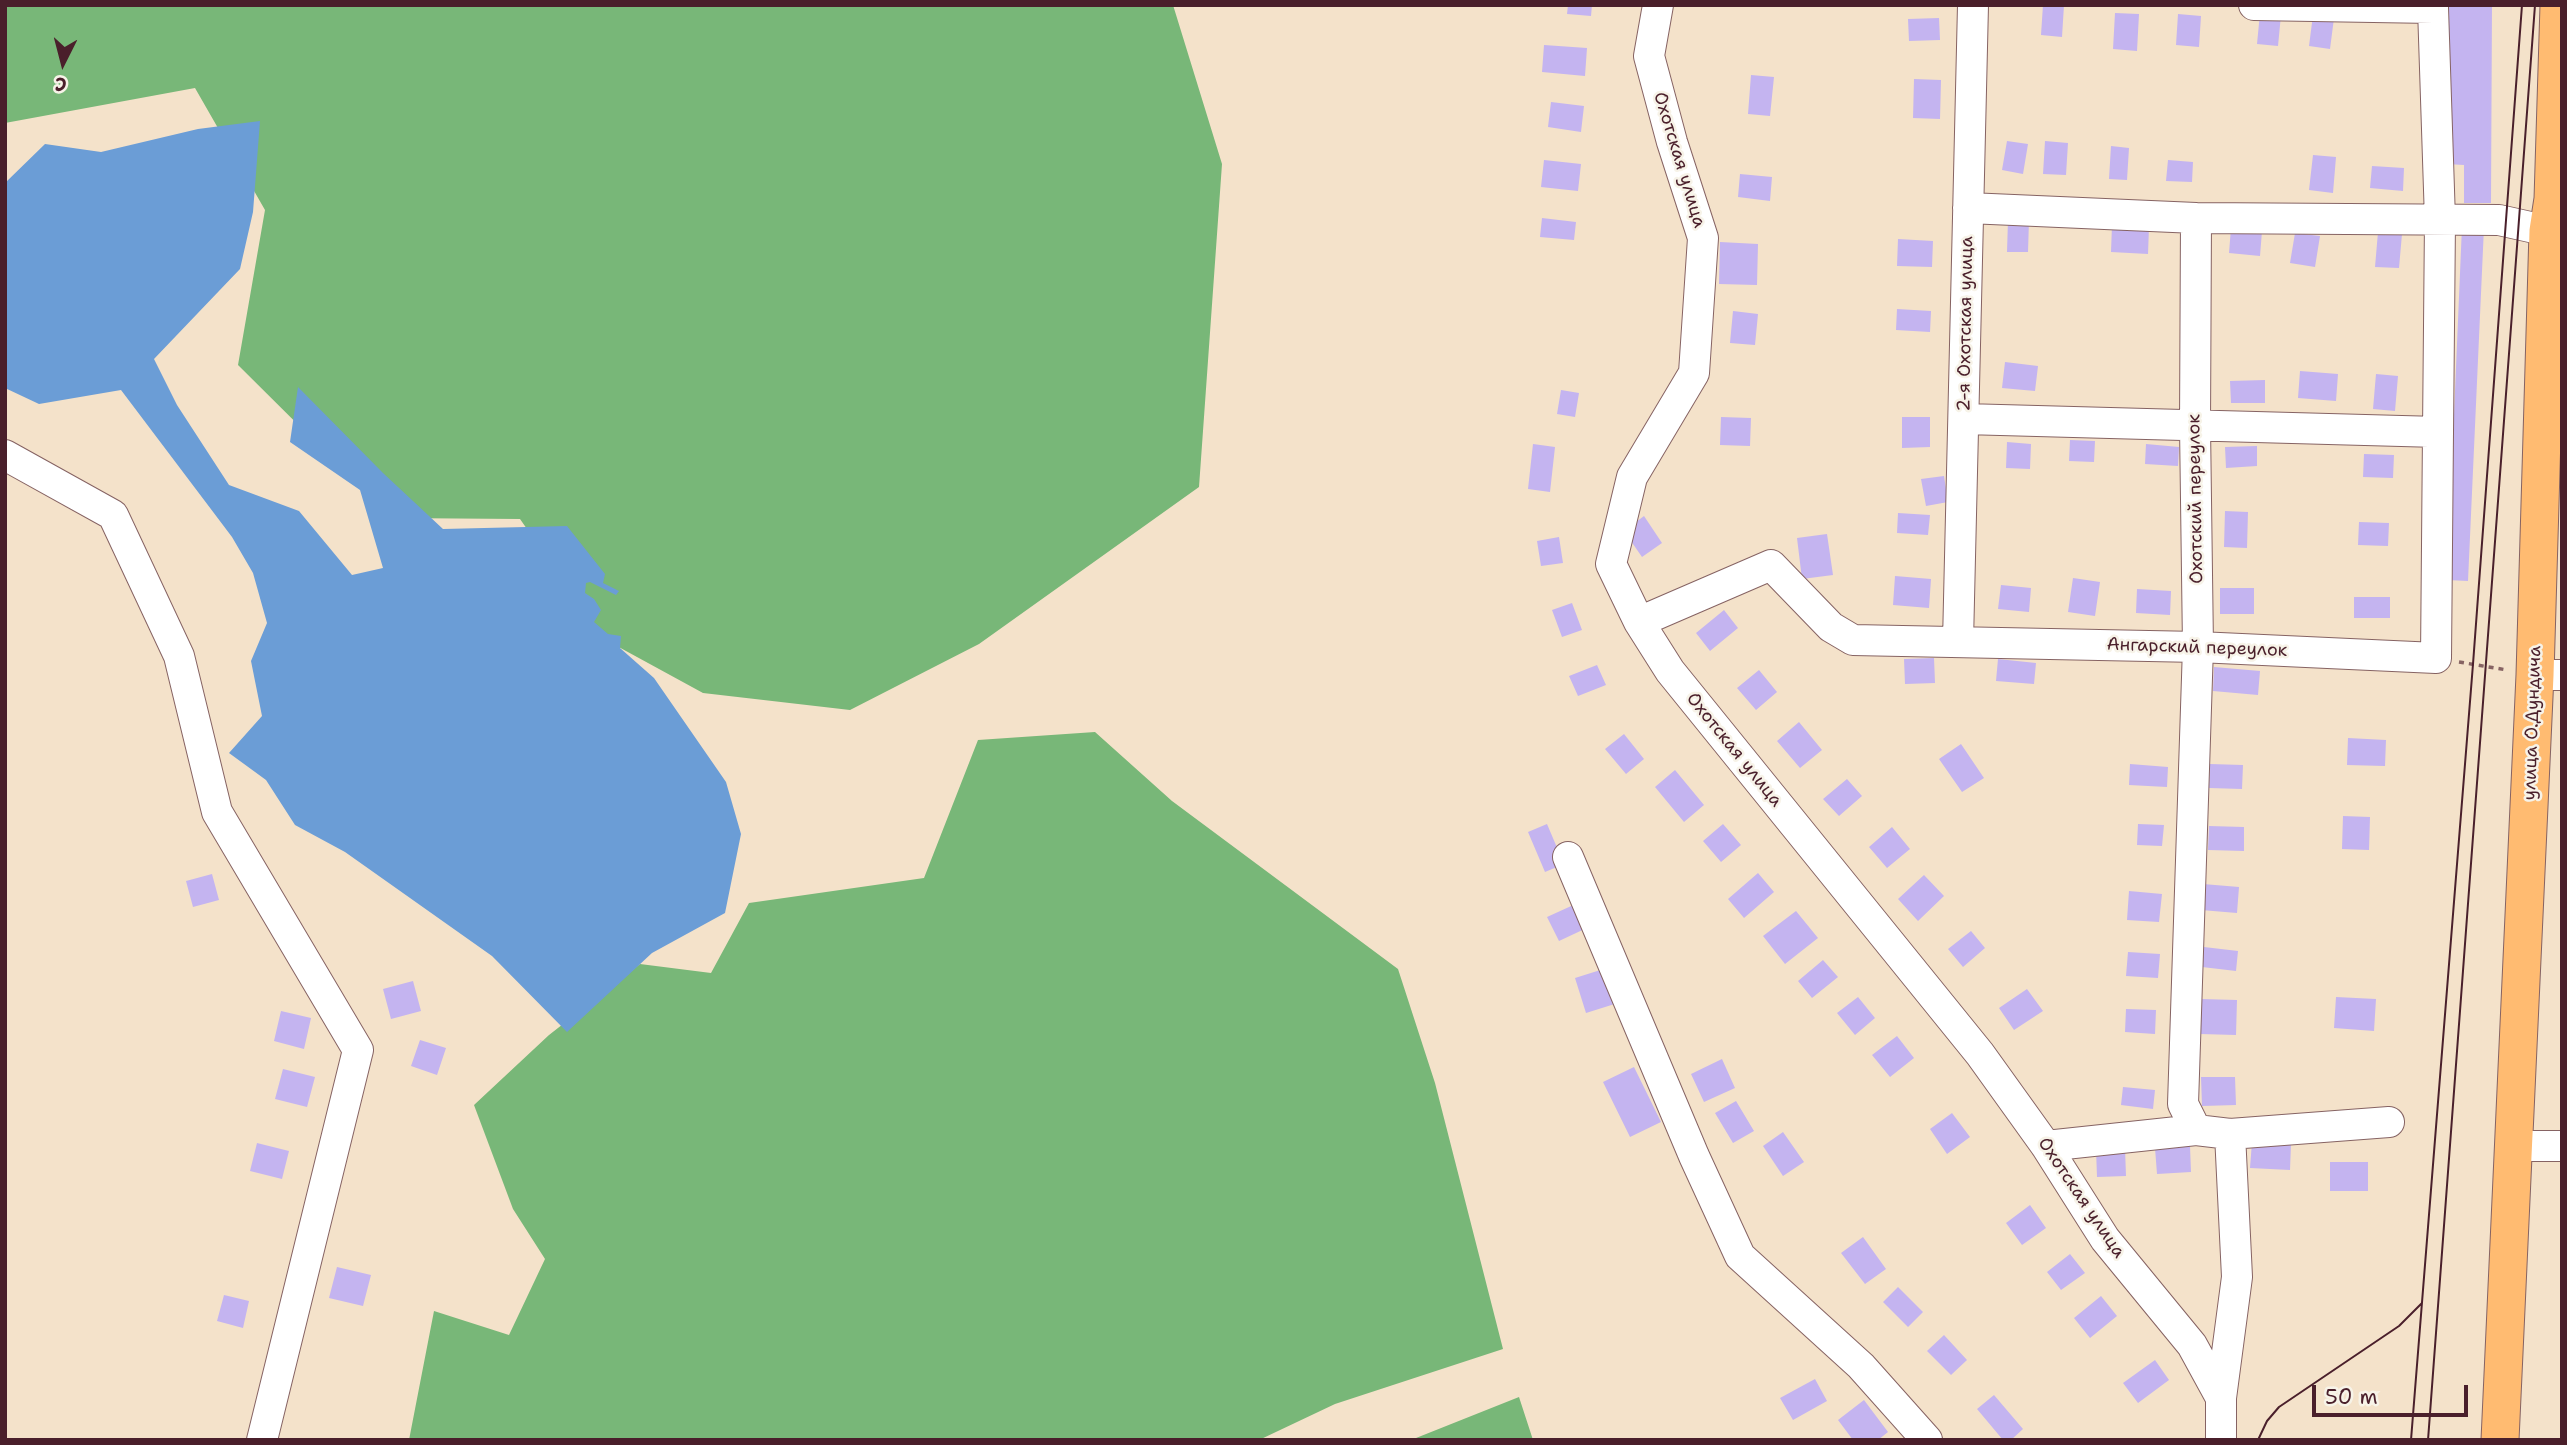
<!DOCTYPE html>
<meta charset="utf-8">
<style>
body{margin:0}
#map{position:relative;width:2567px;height:1445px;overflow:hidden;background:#f4e2ca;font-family:"Shantell Sans",sans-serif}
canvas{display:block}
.frame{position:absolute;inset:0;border:7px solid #4a1f2b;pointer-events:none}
.north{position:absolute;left:28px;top:28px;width:70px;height:70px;-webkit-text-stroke:5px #f7f3e8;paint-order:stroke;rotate:186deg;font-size:19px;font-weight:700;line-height:28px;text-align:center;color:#4a1f2b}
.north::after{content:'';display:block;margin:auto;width:24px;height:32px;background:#4a1f2b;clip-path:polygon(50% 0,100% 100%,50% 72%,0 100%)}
.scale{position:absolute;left:2312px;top:1385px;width:156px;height:32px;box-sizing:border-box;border:4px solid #4a1f2b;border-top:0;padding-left:9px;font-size:21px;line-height:24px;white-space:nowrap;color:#4a1f2b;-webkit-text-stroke:5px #f7f3e8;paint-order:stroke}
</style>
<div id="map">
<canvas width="2567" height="1445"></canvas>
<div class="frame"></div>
<div class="north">С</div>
<div class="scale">50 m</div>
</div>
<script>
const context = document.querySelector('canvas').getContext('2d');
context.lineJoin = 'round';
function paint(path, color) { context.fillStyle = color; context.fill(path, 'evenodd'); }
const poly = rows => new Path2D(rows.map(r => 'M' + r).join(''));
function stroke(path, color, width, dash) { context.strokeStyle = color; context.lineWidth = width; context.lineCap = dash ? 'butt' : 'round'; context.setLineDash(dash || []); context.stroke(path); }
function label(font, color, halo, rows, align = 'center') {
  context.font = font + ' "Shantell Sans",sans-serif'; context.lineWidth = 5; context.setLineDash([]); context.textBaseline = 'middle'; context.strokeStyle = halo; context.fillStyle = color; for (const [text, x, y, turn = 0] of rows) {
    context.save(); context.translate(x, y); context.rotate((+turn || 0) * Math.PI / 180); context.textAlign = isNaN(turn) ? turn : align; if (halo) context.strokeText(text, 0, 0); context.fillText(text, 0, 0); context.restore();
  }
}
const forest = poly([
 [5,5,1173,5,1222,164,1199,487,979,644,850,710,703,693,604,639,520,519,392,518,238,365,265,210,195,88,5,123],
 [1095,732,1172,801,1398,969,1435,1083,1503,1349,1335,1404,1259,1440,409,1440,434,1311,509,1335,545,1259,513,1209,474,1105,549,1035,640,964,711,973,749,903,924,878,978,740],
 [1519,1397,1533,1440,1411,1440]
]);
const water = poly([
 [260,121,253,212,240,269,154,359,177,405,229,485,299,511,352,575,383,568,360,490,290,442,298,387,383,473,443,529,567,526,605,574,603,583,619,591,616,595,590,582,586,583,585,593,594,599,601,610,594,622,608,634,621,636,620,648,654,678,726,782,741,834,725,913,652,953,567,1032,492,956,345,852,295,825,266,780,229,753,262,716,251,661,267,623,253,573,232,537,121,390,39,404,5,388,5,183,45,144,101,152,198,129]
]);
const building = poly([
 [1568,5,1592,5,1591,16,1567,14],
 [2043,5,2064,5,2062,37,2041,35],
 [2447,5,2492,5,2491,203,2464,203,2464,165,2446,164],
 [2115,13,2139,14,2137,51,2113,49],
 [2260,13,2281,15,2278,46,2257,44],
 [2178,14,2201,16,2199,47,2176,45],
 [2313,15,2334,18,2330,49,2309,46],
 [1939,18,1940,40,1909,41,1908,19],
 [1544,45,1587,48,1585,76,1542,72],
 [1751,75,1774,77,1770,116,1748,114],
 [1914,79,1941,80,1940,119,1913,118],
 [1551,102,1584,106,1581,132,1548,127],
 [2007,141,2028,144,2023,174,2002,170],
 [2045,141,2068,143,2066,175,2043,174],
 [2111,146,2129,148,2127,180,2109,179],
 [2313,155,2336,157,2333,193,2309,190],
 [1544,160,1581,164,1578,191,1541,187],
 [2168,160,2193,162,2192,182,2166,181],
 [2372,166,2404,168,2403,191,2370,188],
 [1740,174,1772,177,1770,201,1738,197],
 [1542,218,1576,222,1574,240,1540,237],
 [2008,220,2029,220,2028,252,2007,252],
 [2112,225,2149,227,2148,254,2111,252],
 [2462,226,2484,227,2468,581,2447,580],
 [2231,228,2262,231,2260,256,2229,253],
 [2378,232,2402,234,2399,268,2375,267],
 [2295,233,2320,236,2315,267,2290,263],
 [1898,239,1933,241,1932,267,1897,266],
 [1720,242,1758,244,1757,285,1719,284],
 [1897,309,1931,311,1930,332,1896,330],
 [1733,311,1758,314,1755,345,1730,343],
 [2005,362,2038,366,2035,391,2002,388],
 [2300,371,2338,374,2336,401,2298,398],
 [2376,374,2398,376,2395,411,2373,409],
 [2265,380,2265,403,2231,403,2230,381],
 [1561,390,1579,393,1575,417,1557,414],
 [1721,417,1751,418,1750,446,1720,445],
 [1902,417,1930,417,1930,447,1902,448],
 [2070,440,2095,441,2094,462,2069,461],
 [2007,442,2031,444,2030,469,2006,468],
 [1533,444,1555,447,1550,492,1528,489],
 [2146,444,2179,447,2178,466,2145,464],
 [2257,446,2257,466,2226,468,2225,447],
 [2364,454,2394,455,2393,478,2363,477],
 [1944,476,1948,502,1926,506,1921,479],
 [2225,511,2248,512,2247,548,2224,547],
 [1898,513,1930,515,1928,535,1897,533],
 [1644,516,1662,543,1642,557,1624,531],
 [2359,522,2389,523,2388,546,2358,545],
 [1827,534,1833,575,1802,579,1797,538],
 [1559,537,1563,563,1541,566,1537,541],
 [1895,576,1931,579,1929,608,1893,605],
 [2073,578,2100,582,2095,616,2068,612],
 [2001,585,2031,588,2029,612,1998,609],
 [2220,588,2254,588,2254,614,2220,614],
 [2137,589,2171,591,2170,615,2136,613],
 [2354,597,2390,597,2390,618,2354,618],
 [1572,603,1582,630,1562,637,1552,610],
 [1724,610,1738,628,1710,651,1696,633],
 [1934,658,1935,683,1905,684,1904,659],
 [1998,659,2036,663,2034,684,1996,681],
 [1597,665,1606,685,1578,696,1569,676],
 [2214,667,2260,671,2258,695,2213,691],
 [1759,670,1777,692,1756,710,1737,688],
 [1799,722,1822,750,1800,768,1777,741],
 [1624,734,1644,759,1626,774,1605,749],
 [2348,738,2386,740,2385,766,2347,765],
 [1961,744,1984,778,1962,792,1939,759],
 [2130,764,2168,767,2167,787,2129,785],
 [2210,764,2243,765,2242,789,2209,788],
 [1675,770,1704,805,1684,822,1655,787],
 [1847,779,1862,796,1839,816,1823,799],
 [2343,816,2370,817,2369,850,2342,849],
 [1547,824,1564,864,1545,872,1528,832],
 [1723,824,1741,845,1721,862,1703,841],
 [2138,824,2164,825,2162,846,2137,845],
 [2209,826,2244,827,2244,851,2208,850],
 [1892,827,1910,849,1887,868,1869,847],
 [1758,873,1774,892,1744,918,1728,899],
 [212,874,219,900,193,907,186,881],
 [1924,875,1944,896,1918,921,1898,899],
 [2203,884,2239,887,2237,913,2201,910],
 [2129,891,2162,894,2159,922,2127,920],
 [1580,902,1591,926,1559,941,1547,917],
 [1796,911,1818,938,1785,964,1763,936],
 [1971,931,1985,948,1963,967,1948,949],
 [2204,947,2238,951,2236,971,2202,967],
 [2128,952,2160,954,2158,978,2126,976],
 [1823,960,1838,977,1812,998,1798,981],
 [1610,967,1621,1002,1586,1013,1575,978],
 [413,981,421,1011,391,1019,383,989],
 [2027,989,2043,1011,2014,1030,1999,1008],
 [1858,997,1875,1018,1855,1035,1837,1013],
 [2336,997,2376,999,2374,1031,2334,1028],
 [2201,999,2237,1000,2236,1035,2200,1034],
 [2126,1009,2156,1010,2155,1034,2125,1032],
 [281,1011,311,1018,304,1049,274,1041],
 [1897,1036,1914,1058,1890,1077,1872,1055],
 [420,1040,446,1048,437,1075,411,1066],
 [1722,1059,1735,1088,1704,1102,1691,1074],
 [1634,1067,1661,1122,1630,1137,1603,1082],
 [283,1069,315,1077,307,1107,275,1099],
 [2201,1077,2235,1077,2236,1105,2202,1106],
 [2123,1087,2155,1090,2153,1109,2121,1105],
 [1736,1101,1754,1131,1733,1143,1715,1113],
 [1952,1113,1970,1137,1947,1154,1930,1129],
 [1783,1132,1804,1162,1783,1176,1763,1146],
 [2252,1142,2291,1144,2290,1170,2250,1168],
 [257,1143,289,1151,282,1179,250,1171],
 [2190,1146,2191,1172,2157,1174,2155,1148],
 [2125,1148,2126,1176,2097,1177,2096,1149],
 [2330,1162,2368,1162,2368,1191,2330,1191],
 [2030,1205,2046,1228,2022,1245,2006,1223],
 [1863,1237,1886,1269,1865,1284,1841,1253],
 [2070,1254,2085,1273,2061,1290,2047,1272],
 [337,1267,371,1275,363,1306,329,1298],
 [1898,1287,1923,1312,1908,1327,1883,1302],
 [224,1295,249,1301,243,1328,217,1321],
 [2101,1296,2117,1316,2090,1338,2074,1318],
 [1944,1335,1967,1360,1951,1375,1927,1351],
 [2155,1360,2169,1380,2138,1403,2123,1383],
 [1815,1379,1827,1401,1793,1420,1780,1398],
 [1994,1395,2023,1429,2011,1440,2003,1440,1977,1409],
 [1864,1400,1888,1432,1878,1440,1853,1440,1838,1420]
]);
const path = poly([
 [2459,662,2507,670]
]);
const minor = poly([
 [1658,5,1649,56,1672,142,1703,238,1694,373,1632,477,1611,564,1639,622,1670,671,1980,1054,2046,1146,2105,1239,2192,1345,2221,1398],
 [1968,208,2196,218],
 [1964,419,2438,432,2440,220,2433,8,2254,5],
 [5,455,113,515,179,656,217,812,358,1050,262,1440],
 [1639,622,1771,565,1831,627,1853,640,2198,647,2436,658,2438,432],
 [1958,642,1973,5],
 [2535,675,2562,675],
 [1568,857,1694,1156,1740,1256,1861,1366,1927,1440],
 [2196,1130,2183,1104,2198,647,2195,426,2196,218,2499,220,2548,231],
 [2230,1134,2389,1122],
 [2046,1146,2196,1130,2230,1134,2237,1277,2221,1398,2221,1440],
 [2515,1146,2562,1146]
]);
const major = poly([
 [2500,1440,2535,675,2548,231,2553,199,2559,5]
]);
const tram = poly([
 [2258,1440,2267,1421,2279,1407,2399,1326,2422,1303],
 [2411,1440,2473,664,2522,5],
 [2428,1440,2535,5]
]);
const streetNames = [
 ["Охотская улица",1679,160,73],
 ["2-я Охотская улица",1966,324,-89],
 ["Охотский переулок",2196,499,-91],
 ["Ангарский переулок",2197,648,2],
 ["улица О.Дундича",2533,723,-88],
 ["Охотская улица",1734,750,51],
 ["Охотская улица",2081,1198,56]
];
paint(forest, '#78b778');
paint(water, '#6b9dd6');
paint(building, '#c4b4f0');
stroke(minor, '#866363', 32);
stroke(major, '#866363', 39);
stroke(path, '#866363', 3.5, [5, 5]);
stroke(minor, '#fff', 30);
stroke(major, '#ffbb71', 37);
stroke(tram, '#4a1f2b', 2);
label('18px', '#4a1f2b', '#f7f3e8', streetNames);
</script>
